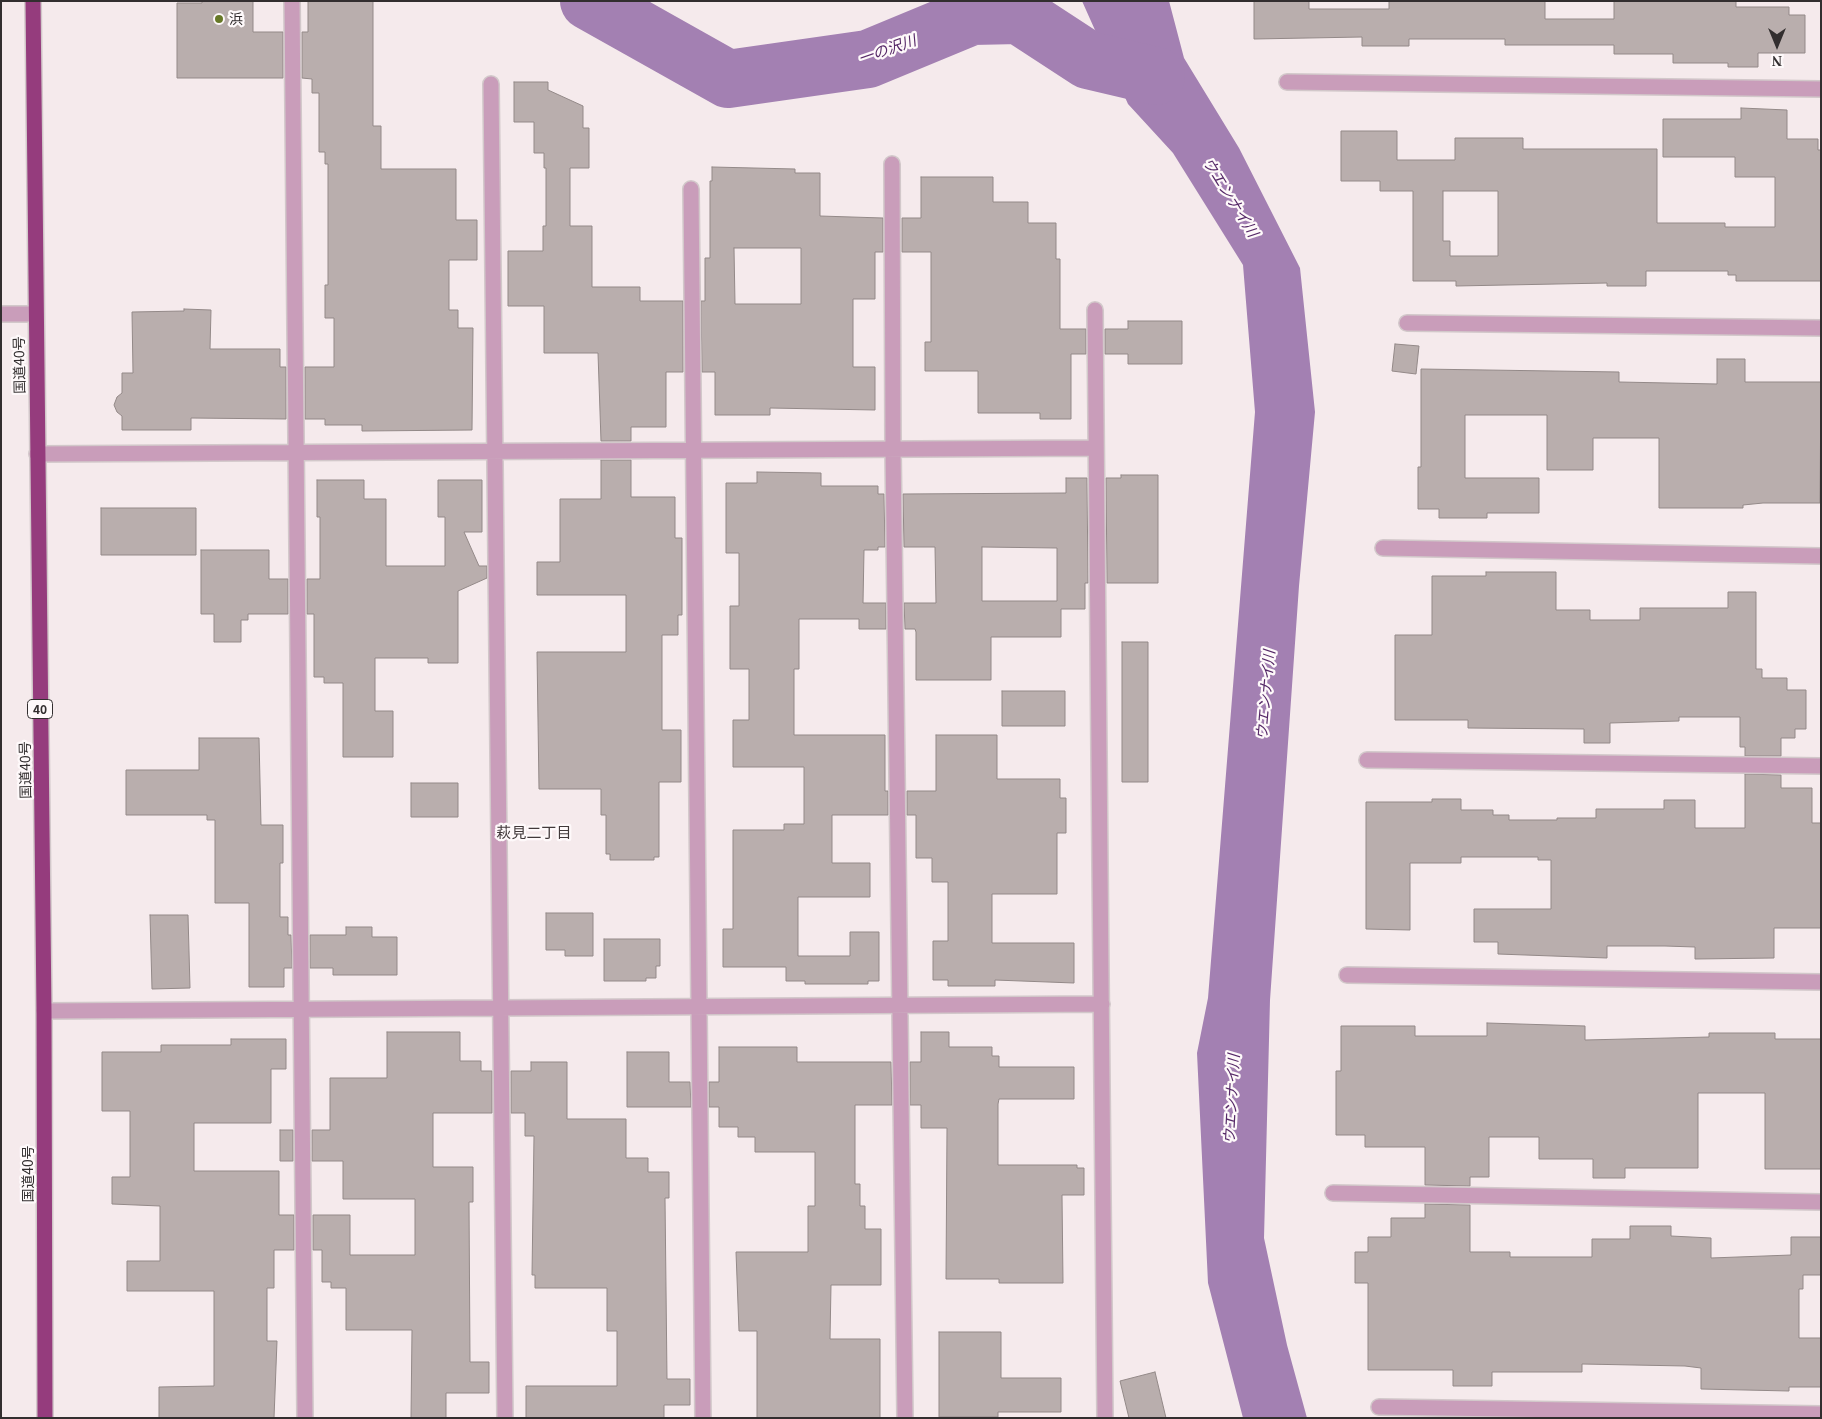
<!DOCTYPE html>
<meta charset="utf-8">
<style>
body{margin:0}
#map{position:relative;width:1822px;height:1419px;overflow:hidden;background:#f5eaec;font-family:Georgia,serif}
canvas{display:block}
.frame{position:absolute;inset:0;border:2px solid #322e2f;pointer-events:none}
.north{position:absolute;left:1752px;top:20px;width:50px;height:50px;-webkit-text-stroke:4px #fef9fa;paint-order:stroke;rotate:180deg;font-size:14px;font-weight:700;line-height:20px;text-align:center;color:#322e2f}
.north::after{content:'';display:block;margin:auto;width:18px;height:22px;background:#322e2f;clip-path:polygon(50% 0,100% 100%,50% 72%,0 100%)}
</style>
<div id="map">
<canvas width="1822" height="1419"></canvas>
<div class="frame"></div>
<div class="north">N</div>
</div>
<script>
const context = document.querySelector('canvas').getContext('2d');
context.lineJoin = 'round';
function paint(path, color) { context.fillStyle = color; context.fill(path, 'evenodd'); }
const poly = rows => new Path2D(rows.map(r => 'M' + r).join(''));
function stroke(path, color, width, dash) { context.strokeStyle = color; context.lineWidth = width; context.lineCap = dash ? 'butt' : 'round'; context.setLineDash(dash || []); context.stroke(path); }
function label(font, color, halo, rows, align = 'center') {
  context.font = font + ' Georgia,"Noto Sans JP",serif'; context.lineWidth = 4.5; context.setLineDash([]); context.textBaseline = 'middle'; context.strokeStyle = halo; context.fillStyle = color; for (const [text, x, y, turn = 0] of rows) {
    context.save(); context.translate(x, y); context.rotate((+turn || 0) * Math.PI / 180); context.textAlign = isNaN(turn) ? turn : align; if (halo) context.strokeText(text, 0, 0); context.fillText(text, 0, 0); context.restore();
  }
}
const water = poly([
 [1082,1,1169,1,1184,58,1239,148,1300,268,1315,412,1299,586,1270,1000,1264,1238,1287,1345,1307,1418,1243,1418,1208,1283,1197,1053,1208,998,1255,412,1243,265,1173,153,1128,104]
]);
const river = poly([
 [589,1,728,79,868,59,972,16,1019,15,1088,60,1156,76]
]);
const building = poly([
 [202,1,253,1,253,32,283,32,283,78,177,78,177,3,202,3,202,1],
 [308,1,373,1,373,126,381,126,381,169,456,169,456,220,477,220,477,260,449,260,449,310,458,310,458,328,473,328,472,430,362,431,362,425,325,425,325,419,305,419,305,367,334,367,334,318,325,318,325,285,328,285,328,164,325,164,325,152,319,152,319,93,312,93,312,79,302,78,302,32,308,32,308,1],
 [1254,1,1309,1,1309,9,1389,9,1389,1,1545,1,1545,19,1614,19,1614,1,1736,1,1736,7,1789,7,1789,15,1805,15,1805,53,1758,53,1758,67,1728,67,1728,63,1673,63,1673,54,1614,54,1614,45,1505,45,1505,39,1409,39,1409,46,1362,46,1362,37,1254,39,1254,1],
 [514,82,548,82,548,90,583,106,583,128,589,128,589,168,570,168,570,226,592,226,592,287,640,287,640,301,683,301,683,372,666,372,666,427,631,427,631,441,601,441,598,353,544,353,544,306,508,306,508,251,543,251,543,226,546,226,546,168,544,168,544,153,534,153,534,122,514,122,514,82],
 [1741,108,1787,110,1787,139,1818,139,1818,150,1821,150,1821,281,1736,281,1736,275,1728,275,1728,271,1646,271,1646,286,1607,286,1607,283,1456,286,1456,281,1413,281,1413,191,1380,191,1380,181,1341,181,1341,131,1397,131,1397,160,1455,160,1455,138,1523,138,1523,149,1657,149,1657,223,1725,223,1725,227,1775,227,1775,177,1735,177,1735,157,1663,157,1663,119,1741,119,1741,108],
 [1443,191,1498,191,1498,256,1450,256,1450,241,1443,241,1443,191],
 [712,167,795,169,795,173,820,173,820,216,883,218,883,252,875,252,875,299,853,299,853,367,875,367,875,410,770,408,770,415,715,415,715,372,702,372,701,301,705,301,705,258,710,258,710,181,712,181,712,167],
 [734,248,801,248,801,304,735,304,734,248],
 [921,177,993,177,993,202,1028,202,1028,223,1056,223,1056,259,1060,259,1060,329,1086,329,1086,354,1071,354,1071,419,1040,419,1040,413,978,413,978,371,925,371,925,342,931,342,931,252,902,252,902,218,921,218,921,177],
 [184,309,211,310,210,349,280,349,280,367,286,367,286,419,191,418,191,430,122,430,122,416,117,412,114,405,117,397,122,393,122,373,133,373,132,312,184,311,184,309],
 [1128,321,1182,321,1182,364,1128,364,1128,354,1105,354,1105,329,1128,329,1128,321],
 [1395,344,1419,346,1416,374,1392,371,1395,344],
 [1717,359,1745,359,1745,382,1821,382,1820,503,1763,503,1743,505,1743,508,1659,508,1659,438,1593,438,1593,470,1547,470,1547,415,1465,415,1465,478,1539,478,1539,513,1487,513,1487,518,1439,518,1439,509,1418,509,1418,467,1421,467,1421,369,1619,372,1619,382,1717,384,1717,359],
 [601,460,631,460,631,497,675,497,675,538,682,538,682,615,678,615,678,635,662,635,662,730,681,730,681,782,659,782,659,857,654,857,654,860,610,860,610,854,606,854,606,815,601,815,601,789,539,789,537,652,626,652,626,595,537,595,537,562,560,562,560,499,601,499,601,460],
 [757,472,821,473,821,486,878,486,878,494,884,494,885,547,878,547,878,550,864,550,863,603,886,603,886,629,859,629,859,619,799,619,799,669,794,669,794,735,885,735,885,791,888,791,888,815,832,815,832,863,870,863,870,897,798,897,798,956,850,956,850,932,879,932,879,981,868,981,868,984,805,984,805,981,786,981,786,967,723,967,723,929,733,929,733,830,784,830,784,824,804,824,804,767,733,767,733,720,749,720,749,669,730,669,730,606,739,606,739,553,726,553,726,483,757,483,757,472],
 [1121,475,1158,475,1158,583,1107,583,1106,478,1121,478,1121,475],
 [1066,478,1087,478,1088,583,1085,583,1085,609,1061,609,1061,637,991,637,991,680,916,680,916,632,915,629,905,629,904,603,936,603,935,547,904,547,903,494,1066,493,1066,478],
 [982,547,1057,548,1057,601,982,601,982,547],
 [317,480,364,480,364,499,386,499,386,566,445,566,445,517,438,517,438,480,482,480,482,532,464,532,479,566,487,566,487,578,458,591,458,663,428,663,428,658,375,658,375,711,393,711,393,757,343,757,343,683,324,683,324,677,314,677,314,614,307,614,307,579,320,579,320,517,317,517,317,480],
 [101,508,196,508,196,555,101,555,101,508],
 [201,550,269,550,269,579,288,579,288,614,248,614,248,620,241,620,241,642,214,642,214,614,201,614,201,550],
 [1486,572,1556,572,1556,610,1590,610,1590,620,1640,620,1640,608,1728,608,1728,592,1756,592,1756,669,1762,669,1762,678,1787,678,1787,690,1806,690,1806,729,1795,729,1795,738,1781,738,1781,756,1745,756,1745,747,1740,747,1740,717,1679,717,1679,721,1610,723,1610,743,1584,743,1584,729,1468,728,1468,720,1395,720,1395,635,1432,635,1432,576,1486,576,1486,572],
 [1122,642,1148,642,1148,782,1122,782,1122,642],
 [1002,691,1065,691,1065,726,1002,726,1002,691],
 [936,735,997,735,997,779,1060,779,1060,798,1066,798,1066,833,1057,833,1057,894,992,894,992,943,1074,943,1074,983,995,980,995,986,948,986,948,980,933,980,933,941,948,941,948,882,932,882,932,858,916,858,916,815,907,815,907,791,936,791,936,735],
 [199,738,259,738,261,825,283,825,283,863,280,863,280,917,288,917,288,935,291,935,292,968,284,968,284,987,249,987,249,903,215,903,215,820,207,820,207,815,126,815,126,770,199,770,199,738],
 [1745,774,1781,775,1781,788,1812,788,1812,823,1821,823,1821,928,1774,928,1774,958,1695,959,1695,947,1665,946,1607,946,1607,958,1498,954,1498,942,1474,942,1474,909,1551,909,1551,860,1538,860,1538,857,1461,857,1461,863,1410,863,1410,930,1366,929,1366,802,1432,802,1432,799,1461,799,1461,810,1493,810,1493,815,1509,815,1509,820,1557,820,1557,818,1596,818,1596,809,1664,809,1664,800,1695,800,1695,828,1745,828,1745,774],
 [411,783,458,783,458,817,411,817,411,783],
 [546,913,593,913,593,956,565,956,565,950,546,950,546,913],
 [150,915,188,915,190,988,152,989,150,915],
 [346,927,372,927,372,937,397,937,397,975,333,975,333,968,310,968,310,935,346,935,346,927],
 [604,939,660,939,660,966,656,966,656,978,646,978,646,981,604,981,604,939],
 [1487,1023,1585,1026,1585,1040,1709,1037,1709,1033,1775,1033,1775,1039,1821,1039,1821,1169,1765,1169,1765,1093,1698,1093,1698,1168,1625,1168,1625,1178,1593,1178,1593,1159,1539,1159,1539,1137,1489,1137,1489,1177,1470,1177,1470,1186,1425,1185,1425,1147,1365,1147,1365,1135,1336,1135,1336,1071,1341,1071,1341,1026,1415,1026,1415,1036,1487,1036,1487,1023],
 [387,1032,460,1032,460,1061,481,1061,481,1071,492,1071,492,1113,433,1113,433,1167,473,1167,473,1202,469,1202,470,1362,489,1362,489,1393,446,1393,446,1418,411,1418,412,1330,346,1330,346,1288,331,1288,331,1282,322,1282,322,1250,313,1250,313,1215,350,1215,350,1255,415,1255,415,1199,343,1199,343,1161,312,1161,312,1130,330,1130,330,1078,387,1078,387,1032],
 [921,1032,949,1032,949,1047,992,1047,992,1056,999,1056,999,1067,1074,1067,1074,1099,999,1099,998,1104,998,1165,1077,1165,1077,1168,1084,1168,1084,1195,1062,1195,1063,1283,999,1283,999,1279,946,1279,947,1128,921,1128,921,1105,910,1105,910,1062,921,1062,921,1032],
 [231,1039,286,1039,286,1069,271,1069,271,1123,194,1123,194,1171,279,1171,279,1215,294,1215,294,1250,274,1250,274,1288,267,1288,267,1341,277,1341,274,1418,159,1418,159,1387,214,1386,214,1291,127,1291,127,1261,160,1261,160,1206,112,1204,112,1177,130,1177,130,1111,102,1111,102,1052,161,1052,161,1045,231,1045,231,1039],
 [719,1047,797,1047,797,1062,891,1062,892,1105,855,1105,855,1184,860,1184,860,1206,865,1206,865,1229,881,1229,881,1285,831,1285,830,1339,880,1339,880,1418,757,1418,757,1331,739,1331,736,1252,808,1252,808,1206,815,1206,815,1152,755,1152,755,1137,738,1137,738,1127,719,1127,719,1107,709,1107,709,1082,719,1082,719,1047],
 [627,1052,669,1052,669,1082,690,1082,691,1107,627,1107,627,1052],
 [531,1062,567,1062,567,1119,626,1119,626,1158,648,1158,648,1172,669,1172,669,1198,665,1198,667,1379,690,1379,690,1405,664,1405,664,1418,526,1418,526,1386,617,1386,617,1331,607,1331,607,1288,535,1288,535,1275,532,1275,534,1136,525,1136,525,1113,511,1113,511,1071,531,1071,531,1062],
 [280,1130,293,1130,293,1161,280,1161,280,1130],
 [1425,1204,1470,1205,1470,1252,1510,1252,1510,1257,1592,1257,1592,1239,1630,1239,1630,1226,1671,1226,1671,1236,1711,1238,1711,1258,1791,1255,1791,1237,1821,1237,1821,1275,1803,1275,1803,1289,1799,1289,1799,1338,1821,1338,1821,1387,1789,1387,1789,1391,1701,1389,1701,1368,1685,1366,1582,1364,1582,1372,1492,1372,1492,1386,1453,1386,1453,1370,1368,1370,1368,1283,1355,1283,1355,1252,1368,1252,1368,1237,1391,1237,1391,1218,1425,1218,1425,1204],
 [939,1332,1001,1332,1001,1378,1061,1378,1061,1412,998,1412,998,1417,939,1417,939,1332],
 [1155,1372,1166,1418,1129,1418,1120,1381,1155,1372]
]);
const minor = poly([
 [292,1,305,1418],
 [1287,82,1821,89],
 [491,84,505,1418],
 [892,164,893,449,905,1418],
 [691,189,703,1418],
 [1095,310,1105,1418],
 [1,314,35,314],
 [1407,323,1821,328],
 [37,454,1094,448],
 [1383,548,1821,556],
 [1367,760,1821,766],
 [1347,975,1821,982],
 [44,1011,1102,1004],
 [1333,1193,1821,1202],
 [1379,1407,1821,1414]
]);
const highway = poly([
 [33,1,44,1011,45,1418]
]);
const markers = [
 [219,19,5,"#677928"]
];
const shields = [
 [40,709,25]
];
const shieldNames = [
 ["40",40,709]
];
const poiNames = [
 ["浜",229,19]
];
const streetNames = [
 ["国道40号",19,365,-91],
 ["国道40号",25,770,-91],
 ["国道40号",28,1174,-90]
];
const waterNames = [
 ["一の沢川",887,49,-19],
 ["ウエンナイ川",1231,197,58],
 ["ウエンナイ川",1265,695,-85],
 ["ウエンナイ川",1231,1099,-87]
];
const neighbourhoodNames = [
 ["萩見二丁目",534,832]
];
paint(water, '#a380b2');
stroke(river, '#a380b2', 58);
paint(building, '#b9aead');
stroke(building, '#938988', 1);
stroke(minor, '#d2c8ca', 18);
stroke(highway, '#d2c8ca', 18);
stroke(minor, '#c99dba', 15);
stroke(highway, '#953c7d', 15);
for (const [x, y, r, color] of markers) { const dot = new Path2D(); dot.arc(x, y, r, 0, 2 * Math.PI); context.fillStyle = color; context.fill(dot); stroke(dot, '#fef9fa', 2); }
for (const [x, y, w] of shields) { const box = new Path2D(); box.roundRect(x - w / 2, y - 9.5, w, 19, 4); context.fillStyle = '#fef9fa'; context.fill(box); stroke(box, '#322e2f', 1); }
label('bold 12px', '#322e2f', null, shieldNames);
label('14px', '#322e2f', '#fef9fa', poiNames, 'left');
label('14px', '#322e2f', '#fef9fa', streetNames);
label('italic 15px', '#552867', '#fef9fa', waterNames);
label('15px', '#41393a', '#fef9fa', neighbourhoodNames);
</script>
